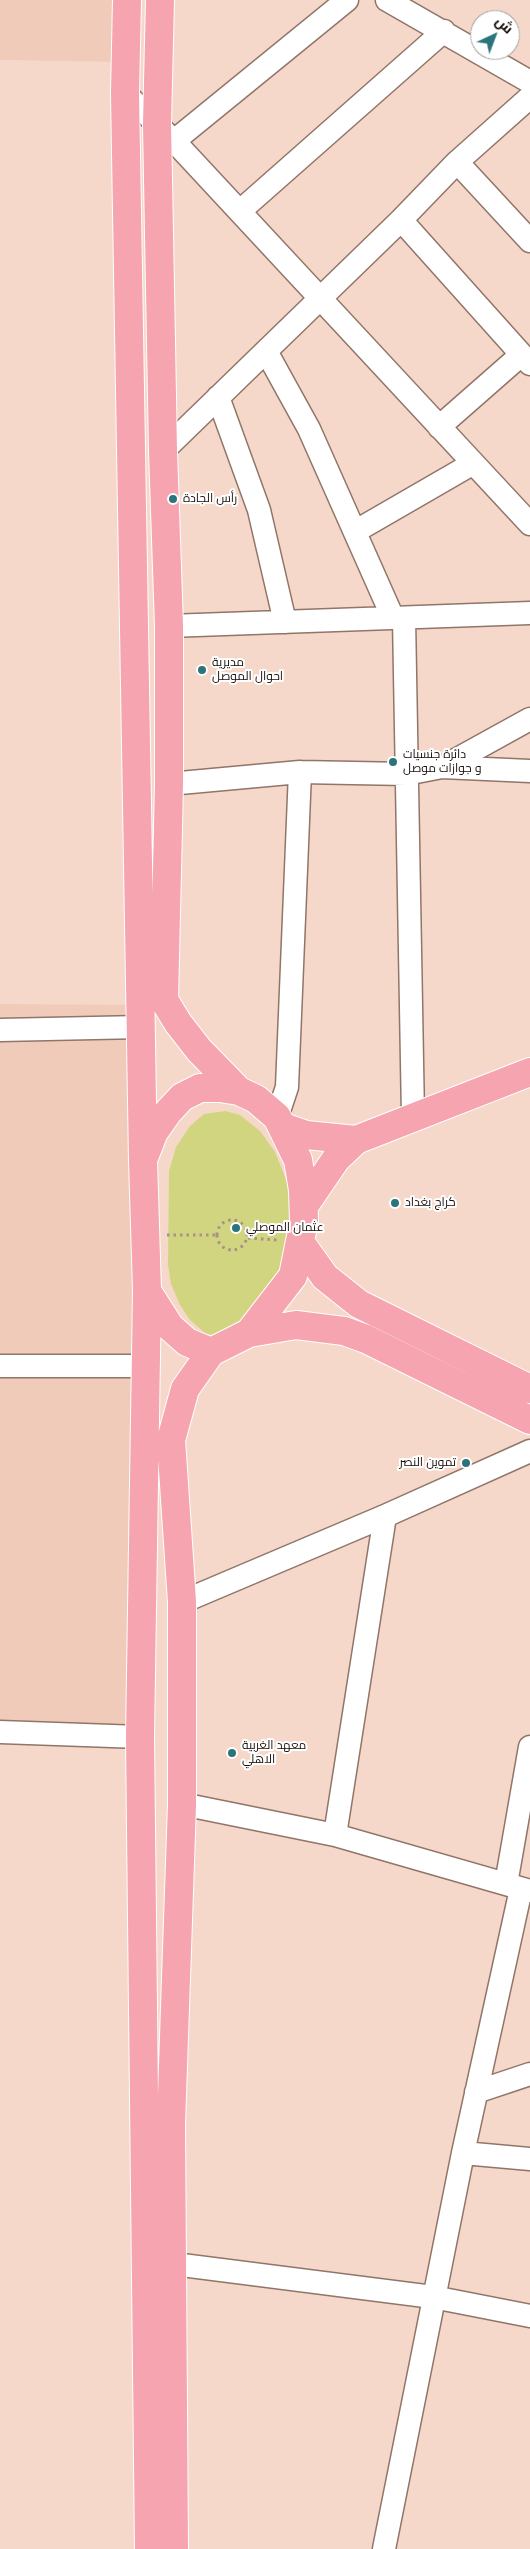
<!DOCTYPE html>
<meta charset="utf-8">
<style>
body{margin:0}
#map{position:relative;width:530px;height:2549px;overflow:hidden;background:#f6d8ca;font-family:Poppins,Cairo,sans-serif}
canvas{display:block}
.north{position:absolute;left:470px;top:10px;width:50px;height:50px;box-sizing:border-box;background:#fff;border:1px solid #a29e9c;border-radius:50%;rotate:43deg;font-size:14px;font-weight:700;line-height:20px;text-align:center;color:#160c08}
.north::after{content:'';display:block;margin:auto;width:18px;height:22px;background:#2b747c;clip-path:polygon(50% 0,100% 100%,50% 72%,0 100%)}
</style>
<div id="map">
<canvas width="530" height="2549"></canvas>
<div class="north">ش</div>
</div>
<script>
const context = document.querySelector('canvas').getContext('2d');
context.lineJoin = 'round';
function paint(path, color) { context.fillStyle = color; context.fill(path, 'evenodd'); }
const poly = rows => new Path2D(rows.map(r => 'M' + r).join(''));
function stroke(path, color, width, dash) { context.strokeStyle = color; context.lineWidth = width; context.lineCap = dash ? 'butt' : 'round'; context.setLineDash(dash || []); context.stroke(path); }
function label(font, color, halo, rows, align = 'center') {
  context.font = font + ' Poppins,Cairo,sans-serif'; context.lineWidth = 4; context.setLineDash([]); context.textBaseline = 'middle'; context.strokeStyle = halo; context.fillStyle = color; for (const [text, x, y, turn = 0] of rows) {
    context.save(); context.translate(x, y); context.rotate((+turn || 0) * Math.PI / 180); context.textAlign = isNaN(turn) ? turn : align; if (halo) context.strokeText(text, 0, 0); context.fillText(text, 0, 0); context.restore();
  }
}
const built = poly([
 [0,0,127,0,127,62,0,60],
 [0,1004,140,1005,140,1737,0,1732]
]);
const green = poly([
 [225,1111,240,1115,260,1131,275,1152,287,1182,292,1218,280,1276,245,1321,217,1336,205,1333,190,1320,180,1305,171,1284,168,1265,169,1171,176,1147,190,1126,204,1114]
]);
const path = poly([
 '217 1235a15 15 0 1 1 30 0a15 15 0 1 1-30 0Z',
 [167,1235,217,1235],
 [248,1238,277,1240]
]);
const minor = poly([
 [387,0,530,82],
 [125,93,174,141,530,524],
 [174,141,347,0],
 [457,162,530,241],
 [240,211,444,31],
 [401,220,530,364],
 [266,351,309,429,393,618],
 [218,397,259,510,285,622],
 [439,427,521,355],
 [163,451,401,220,457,162,530,97],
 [356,531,472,464],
 [404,618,413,1117],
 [169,626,530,613],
 [443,767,530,719],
 [169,784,300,772,406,774,442,767,530,771],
 [0,1030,141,1027],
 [277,1117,287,1087,300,772],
 [0,1366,144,1366],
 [182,1602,385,1516,530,1451],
 [0,1732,140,1737],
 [182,1804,335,1835,530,1891],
 [335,1835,385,1516],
 [506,1884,530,1747],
 [476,2092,530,2074],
 [463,2153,530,2159],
 [174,2264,433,2297,530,2316],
 [384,2549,463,2153,521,1889]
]);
const major = poly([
 [127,0,125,93,143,1160],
 [160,0,157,124,163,451,169,626,169,784,164,1000,178,1023,199,1050,239,1091],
 [200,1088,220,1088,239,1091,256,1099,277,1117,298,1160,303,1190,304,1221,293,1276,249,1333,211,1352,187,1342,170,1327,147,1291,143,1160,154,1132,168,1112,182,1097,200,1088],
 [283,1127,306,1135,356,1140],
 [304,1206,336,1159,356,1140,530,1072],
 [300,1242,325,1277,359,1304,530,1389],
 [147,1291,140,1737,149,2549],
 [249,1333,296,1325,344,1331,366,1339,530,1420],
 [174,2549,171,2124,182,1804,182,1602,171,1440,185,1389,211,1352]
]);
const markers = [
 [173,499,5,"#2b747c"],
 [202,670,5,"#2b747c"],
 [393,762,5,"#2b747c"],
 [395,1203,5,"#2b747c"],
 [236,1228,5,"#2b747c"],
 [466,1463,5,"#2b747c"],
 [232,1753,5,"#2b747c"]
];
const poiNames = [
 ["رأس الجادة",183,499],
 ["مديرية",212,663],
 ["احوال الموصل",212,677],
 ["دائرة جنسيات",403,755],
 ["و جوازات موصل",403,769],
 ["كراج بغداد",405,1203],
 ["عثمان الموصلي",246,1228],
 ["تموين النصر",456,1463,"right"],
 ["معهد الغربية",242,1746],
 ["الاهلي",242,1760]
];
paint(built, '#f1cbba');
paint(green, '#d2d580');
stroke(minor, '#907569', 25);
stroke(major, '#fff', 30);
stroke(path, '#a89187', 3, [2.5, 4]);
stroke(minor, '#fff', 22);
stroke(major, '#f5a4b0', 28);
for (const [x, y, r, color] of markers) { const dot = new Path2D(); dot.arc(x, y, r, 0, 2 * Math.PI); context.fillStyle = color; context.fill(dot); stroke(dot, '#fff', 2); }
label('12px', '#160c08', '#fff', poiNames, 'left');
</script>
